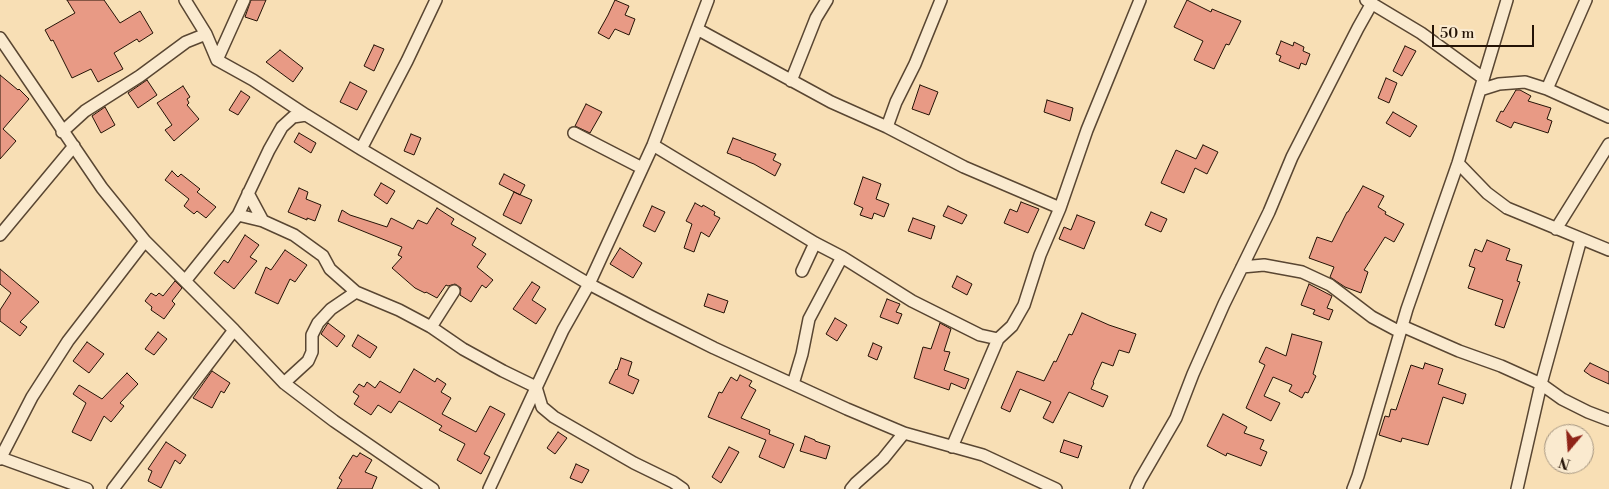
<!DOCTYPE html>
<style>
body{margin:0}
#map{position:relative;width:1609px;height:489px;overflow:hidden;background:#f8dfb5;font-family:"Libre Bodoni",serif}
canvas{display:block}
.north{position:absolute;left:1544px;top:424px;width:50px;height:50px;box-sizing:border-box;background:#faeacf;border:1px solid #a4947f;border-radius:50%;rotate:198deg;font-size:14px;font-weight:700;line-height:20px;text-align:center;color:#241306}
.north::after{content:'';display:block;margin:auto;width:18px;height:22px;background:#8f2418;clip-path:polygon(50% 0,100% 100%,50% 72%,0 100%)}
.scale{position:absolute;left:1432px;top:25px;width:102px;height:22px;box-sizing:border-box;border:2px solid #241306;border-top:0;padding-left:6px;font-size:15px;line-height:18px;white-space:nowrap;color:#241306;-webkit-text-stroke:4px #faeacf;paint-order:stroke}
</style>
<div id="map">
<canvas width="1609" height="489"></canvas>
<div class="north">N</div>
<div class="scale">50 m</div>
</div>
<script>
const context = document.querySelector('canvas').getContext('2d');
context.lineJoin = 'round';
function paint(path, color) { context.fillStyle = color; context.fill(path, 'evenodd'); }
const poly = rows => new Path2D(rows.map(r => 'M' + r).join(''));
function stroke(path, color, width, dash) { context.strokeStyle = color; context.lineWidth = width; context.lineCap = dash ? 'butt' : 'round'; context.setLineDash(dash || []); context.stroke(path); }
const building = poly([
 [67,0,104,0,120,23,140,11,153,33,139,42,137,39,114,53,123,69,98,82,91,69,72,78,53,40,51,41,45,30,75,13,67,0],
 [251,0,266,0,257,21,245,17,251,0],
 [615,0,629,6,625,15,635,19,629,35,615,29,609,39,598,33,608,15,615,0],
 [1187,0,1211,12,1212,9,1241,21,1229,45,1226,44,1214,69,1194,60,1203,41,1174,27,1187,0],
 [1281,41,1293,46,1294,42,1304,47,1303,51,1310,54,1306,65,1301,63,1299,69,1279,61,1281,56,1276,54,1281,41],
 [374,45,384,49,374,71,364,66,374,45],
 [1405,46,1416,51,1402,76,1393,71,1405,46],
 [280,50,303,68,293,82,266,62,280,50],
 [0,75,18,90,19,89,29,99,3,129,16,141,0,159,0,75],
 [1386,78,1397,83,1389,103,1378,98,1386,78],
 [147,80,157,95,138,108,128,93,147,80],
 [350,82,367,91,357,110,340,102,350,82],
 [920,85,938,92,929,115,912,109,920,85],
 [183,86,190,97,187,99,189,103,187,105,199,119,174,141,165,130,172,125,157,103,183,86],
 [1516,90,1520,90,1531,96,1528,101,1551,108,1547,119,1552,121,1548,133,1514,122,1511,128,1496,121,1501,111,1503,112,1516,90],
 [241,91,250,97,238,115,229,110,241,91],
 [1047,100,1073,108,1070,121,1044,112,1047,100],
 [586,104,602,112,590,133,575,126,586,104],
 [105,107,115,125,101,133,92,116,105,107],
 [1393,112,1417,126,1410,137,1386,123,1393,112],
 [299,133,316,143,311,153,294,142,299,133],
 [411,134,421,138,414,155,404,151,411,134],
 [733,138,776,154,773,160,781,164,775,176,754,164,741,159,741,158,727,153,733,138],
 [1203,145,1218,152,1207,174,1195,168,1184,193,1161,183,1176,150,1196,159,1203,145],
 [172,171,178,177,181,174,200,189,197,192,216,207,206,218,197,211,194,214,184,206,189,199,165,180,172,171],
 [504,174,525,185,520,195,499,184,504,174],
 [863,177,881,184,876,199,889,204,884,217,874,213,872,219,860,215,863,208,854,204,863,177],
 [381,183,395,191,387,204,374,195,381,183],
 [1363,186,1384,196,1378,207,1386,212,1385,214,1404,224,1394,242,1385,237,1364,270,1368,272,1361,293,1345,287,1330,277,1334,267,1309,258,1317,237,1332,242,1347,212,1348,212,1363,186],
 [299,188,308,192,306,199,321,205,315,221,307,218,307,220,288,212,299,188],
 [514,192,532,200,521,224,503,215,514,192],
 [1021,202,1039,209,1028,233,1004,223,1010,209,1017,212,1021,202],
 [695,203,702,207,703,205,715,212,714,215,720,218,709,237,701,232,694,252,684,248,692,224,686,221,695,203],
 [652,206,665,212,655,232,643,226,652,206],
 [948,206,967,215,962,224,943,216,948,206],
 [437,208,454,219,451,224,476,238,472,245,486,254,477,267,493,280,486,288,482,285,471,302,460,295,461,288,455,284,448,286,446,285,437,298,426,292,425,293,415,288,392,268,402,257,398,255,402,247,338,221,342,210,350,215,387,227,391,218,413,229,418,220,427,224,437,208],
 [1151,212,1167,219,1161,232,1145,225,1151,212],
 [1077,215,1095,222,1084,249,1059,239,1064,227,1071,230,1077,215],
 [913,218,935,226,931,239,908,231,913,218],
 [245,235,259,245,250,257,257,261,234,289,214,273,224,260,228,263,245,235],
 [1487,240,1510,249,1506,260,1522,265,1517,281,1520,282,1504,328,1495,325,1503,300,1468,288,1475,268,1469,266,1475,249,1482,252,1487,240],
 [620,248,642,263,633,278,610,264,620,248],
 [285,250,307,265,295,282,290,279,278,304,255,293,266,267,271,270,285,250],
 [0,269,39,302,20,322,27,327,20,336,0,321,0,310,11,293,0,284,0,269],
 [957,276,972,284,967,295,952,287,957,276],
 [175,281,182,288,172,301,175,304,164,319,151,310,152,307,145,301,151,293,156,296,159,293,163,296,175,281],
 [532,282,540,287,532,300,546,309,536,324,513,309,532,282],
 [1309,284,1332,296,1327,308,1333,310,1329,320,1313,314,1315,310,1301,305,1309,284],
 [708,294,728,301,724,313,704,306,708,294],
 [887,299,900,304,896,312,902,314,898,324,880,317,887,299],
 [1082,313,1109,325,1136,334,1129,353,1119,350,1113,366,1102,362,1093,382,1094,383,1091,389,1108,396,1103,407,1069,392,1053,423,1043,418,1051,402,1020,389,1010,412,1001,408,1017,371,1044,381,1054,361,1056,362,1069,334,1072,335,1082,313],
 [835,318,847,325,837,341,826,334,835,318],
 [328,323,345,336,337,347,321,334,328,323],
 [940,323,951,329,944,351,950,352,944,370,969,379,965,389,951,383,949,390,914,378,923,347,931,349,940,323],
 [158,332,167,339,154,355,145,349,158,332],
 [1292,334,1322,342,1313,374,1316,376,1308,393,1305,392,1302,398,1289,391,1292,385,1273,377,1264,396,1280,403,1271,421,1246,408,1265,365,1259,362,1266,347,1286,356,1292,334],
 [358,335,377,347,370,358,352,346,358,335],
 [87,342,104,354,89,373,73,361,87,342],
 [873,343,882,347,877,360,868,356,873,343],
 [621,358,632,362,628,375,639,380,633,394,609,383,616,369,617,370,621,358],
 [1425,363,1443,369,1438,384,1466,394,1463,404,1443,397,1428,445,1402,438,1401,442,1379,435,1385,416,1389,417,1391,409,1396,410,1411,365,1423,369,1425,363],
 [1590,363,1609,372,1609,384,1591,376,1584,371,1590,363],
 [414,369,435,382,437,378,446,384,441,392,451,398,442,414,476,432,490,406,505,414,484,454,490,457,481,474,457,460,465,444,439,430,442,426,399,401,391,413,378,405,371,415,354,404,359,396,353,392,359,384,364,387,367,382,375,388,380,381,400,393,414,369],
 [212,371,230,383,224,393,221,391,212,408,193,398,212,371],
 [127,373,138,384,120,403,124,406,111,422,104,416,91,441,72,432,86,403,73,394,79,385,102,399,127,373],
 [740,375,752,381,749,386,756,390,741,418,770,430,769,434,794,444,784,468,759,457,766,440,708,417,719,392,722,393,731,377,737,381,740,375],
 [1223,414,1247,427,1244,433,1264,440,1260,449,1267,452,1261,466,1227,453,1226,456,1207,446,1223,414],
 [558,432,567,438,555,454,547,448,558,432],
 [805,436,815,440,815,441,830,446,826,459,800,451,805,436],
 [1064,440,1082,446,1078,458,1060,452,1064,440],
 [166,442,186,455,180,464,175,460,161,488,148,481,152,471,148,469,166,442],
 [729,447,739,452,721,483,712,477,729,447],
 [360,453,372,460,365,472,377,477,372,489,337,489,342,480,339,478,353,455,357,457,360,453],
 [576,464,589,470,582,483,570,478,576,464]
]);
const minor = poly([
 [185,0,206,34,217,60,253,80,306,115,361,149,589,284,650,316,714,348,847,409,904,433,983,455,1056,489],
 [1366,0,1421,33,1483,78],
 [697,29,831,102,887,127,964,167,1060,208],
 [0,38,102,188,145,241,234,330,284,383,334,421,433,489],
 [217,60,244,0],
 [791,81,816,18,827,0],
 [1547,89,1586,0],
 [1480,90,1499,84,1525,82,1547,89,1609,117],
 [887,127,896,102,915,64,941,0],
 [62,132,85,111,140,76,186,42,206,34],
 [574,133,642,168],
 [653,145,815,243,842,257,912,301,980,335,998,339],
 [361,149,407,61,436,0],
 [1458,163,1487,193,1507,208,1609,250],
 [248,193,263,221],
 [238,215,263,221,294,235,323,256,330,269,356,292,399,310,431,327,463,349,503,371,536,387,542,407,554,417,634,463,673,482,683,489],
 [1556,229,1609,144],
 [0,235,74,146],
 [1242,267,1264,265,1302,272,1330,285,1372,317,1400,332],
 [802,271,815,243],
 [185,281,238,215,269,150,282,127,293,117,306,115],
 [1402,326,1459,351,1501,366,1541,384,1562,399,1588,412,1609,420],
 [431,327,454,291],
 [284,383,308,361,312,352,312,335,318,323,331,309,356,292],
 [793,384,802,354,809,319,842,257],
 [952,447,998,339,1012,326,1024,305,1040,255,1060,208,1087,130,1140,0],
 [1,458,87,489],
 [0,459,32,397,68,341,145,241],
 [113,489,234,330],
 [489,489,563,330,589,284,653,145,708,0],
 [851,489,856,483,883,459,904,433],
 [1136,489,1140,480,1176,418,1193,374,1224,304,1269,212,1292,157,1358,28,1372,3],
 [1353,489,1358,476,1407,309,1458,163,1507,0],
 [1517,489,1541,384,1581,239]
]);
paint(building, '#e89a85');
stroke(building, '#241306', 1);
stroke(minor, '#594632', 14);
stroke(minor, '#faeacf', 11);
</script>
